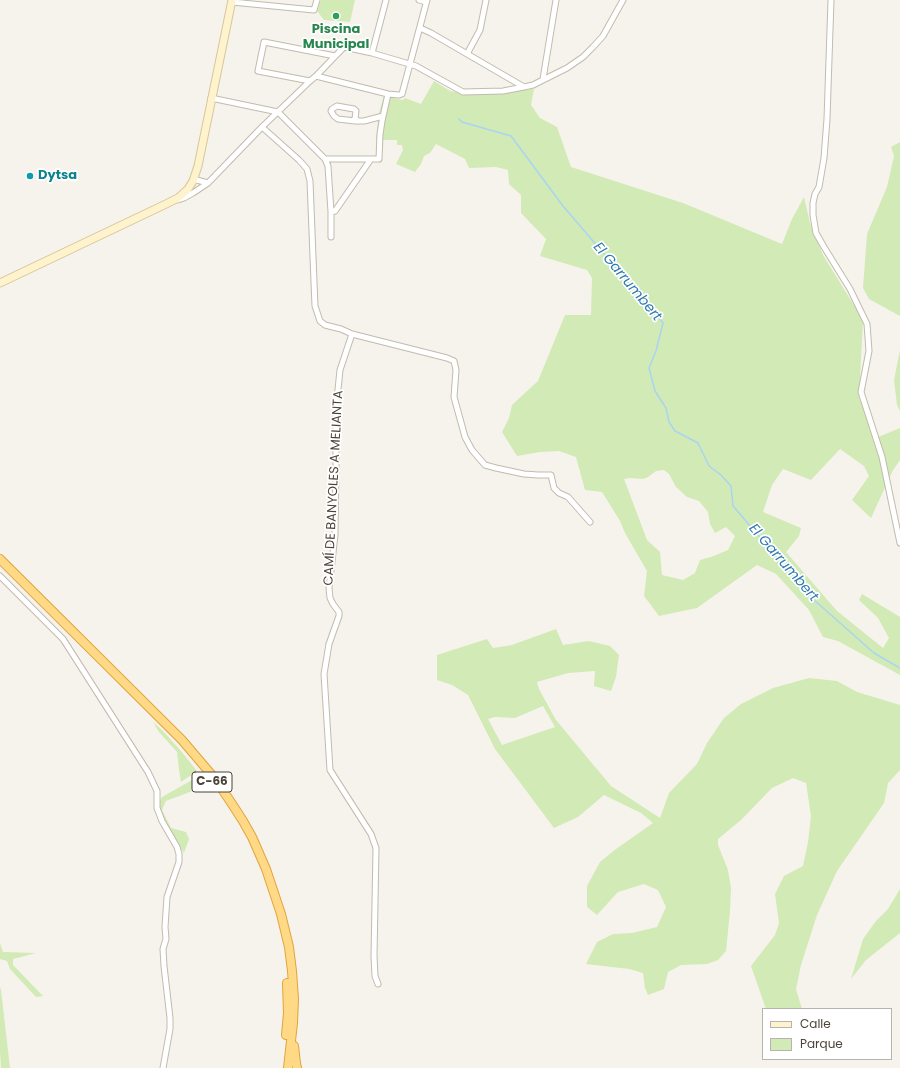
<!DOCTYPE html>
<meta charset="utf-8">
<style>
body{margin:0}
#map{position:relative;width:900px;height:1068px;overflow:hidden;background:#f6f3ec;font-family:Poppins,sans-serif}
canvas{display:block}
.legend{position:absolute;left:762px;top:1008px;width:130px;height:52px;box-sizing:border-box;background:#fff;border:1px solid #b7b4b0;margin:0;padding:5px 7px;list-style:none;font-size:12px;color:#4b4439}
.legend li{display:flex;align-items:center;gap:8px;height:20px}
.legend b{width:20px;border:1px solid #b7b4b0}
</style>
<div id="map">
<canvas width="900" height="1068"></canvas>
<ul class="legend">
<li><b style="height:5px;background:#fff3cd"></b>Calle</li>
<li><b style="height:11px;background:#d2eab5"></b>Parque</li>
</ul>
</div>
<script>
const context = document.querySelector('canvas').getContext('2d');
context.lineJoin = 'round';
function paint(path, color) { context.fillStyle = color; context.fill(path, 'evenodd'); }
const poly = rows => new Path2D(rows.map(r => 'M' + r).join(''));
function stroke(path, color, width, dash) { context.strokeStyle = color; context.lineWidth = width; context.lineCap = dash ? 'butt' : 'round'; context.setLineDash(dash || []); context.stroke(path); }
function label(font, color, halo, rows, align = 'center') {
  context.font = font + ' Poppins,sans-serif'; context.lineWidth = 3.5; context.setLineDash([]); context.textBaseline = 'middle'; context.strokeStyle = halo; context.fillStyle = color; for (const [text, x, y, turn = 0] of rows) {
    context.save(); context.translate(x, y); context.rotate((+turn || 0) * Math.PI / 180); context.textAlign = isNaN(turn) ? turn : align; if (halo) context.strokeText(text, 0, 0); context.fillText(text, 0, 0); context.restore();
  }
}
const green = poly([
 [321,0,355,0,350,22,324,20,317,11],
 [434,81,450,91,467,94,534,89,531,105,540,118,557,127,571,167,683,203,782,244,792,219,804,197,810,223,823,255,863,320,859,398,876,438,900,428,900,460,893,470,871,518,852,500,869,476,864,466,840,449,811,480,783,469,772,485,763,512,801,528,799,536,786,552,837,611,883,648,889,638,878,618,859,600,862,594,900,617,900,675,838,641,823,637,809,610,776,574,757,565,697,608,659,616,644,596,647,571,625,533,620,521,602,492,585,490,576,457,559,451,540,452,517,456,502,432,509,418,512,405,538,381,565,315,591,315,592,278,587,270,540,256,546,239,521,213,521,195,509,184,508,170,496,167,469,168,465,159,436,144,430,153,424,156,421,164,415,172,396,164,403,150,402,145,397,145,397,140,383,140,376,139,379,113,384,96,403,100,405,98,421,104],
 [664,470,669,474,676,487,687,497,699,501,708,512,710,524,715,533,726,527,735,536,728,550,711,557,700,560,695,573,683,580,662,575,660,552,647,540,624,479,630,478,643,479,648,477,656,471],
 [900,142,900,316,869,299,863,288,867,234,887,187,894,156,891,147],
 [900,350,900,411,897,405,894,380],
 [556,629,563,645,589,641,610,646,619,655,616,677,611,691,594,686,595,671,568,673,537,682,539,689,556,720,611,786,660,818,669,793,697,764,707,743,724,718,741,704,773,688,809,678,837,681,857,692,900,705,900,770,888,783,884,803,837,871,817,915,801,965,796,989,802,1009,766,1009,751,966,775,935,779,923,775,894,784,876,803,866,808,842,811,816,806,783,793,778,772,788,741,820,718,839,718,845,728,870,731,888,730,911,726,951,718,960,707,964,681,965,668,972,664,989,648,995,645,988,643,973,629,969,586,964,597,942,613,934,632,933,657,927,666,907,658,890,644,884,618,892,597,915,587,907,587,886,600,862,616,849,653,823,641,813,604,795,578,817,554,828,495,749,468,695,452,685,437,680,437,655,487,639,493,648,512,645],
 [543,706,555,727,502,745,488,719,495,717,515,718],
 [153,722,162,730,181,751,197,771,181,782,179,770,177,752,159,732],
 [201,775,206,784,195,790,166,801,162,810,171,828,186,832,189,839,184,853,161,817,158,805,162,797],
 [900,889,900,933,866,960,851,979,863,939,876,921,888,909],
 [0,943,3,952,36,953,13,959,13,965,43,996,36,997,10,969,7,961,0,959],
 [0,987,1,990,10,1068,1,1068,0,1050]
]);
const stream = poly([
 [459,119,462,122,511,136,563,206,663,323,656,351,649,368,655,391,666,408,669,422,675,431,698,443,709,466,721,475,731,486,733,506,814,600,874,653,900,668]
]);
const minor = poly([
 [419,0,426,2],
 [831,0,827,119,824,158,819,187,815,194,813,203,813,215,816,233,824,247,850,289,867,324,869,351,861,392,882,457,900,543],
 [232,2,314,10,317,0],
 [420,28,431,33,524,87],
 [372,53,386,0],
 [467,54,480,30,486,0],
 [316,76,388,94,399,95,402,94,427,0],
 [543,79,556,0],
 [310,81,258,71,264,42,335,56],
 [211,98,278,112,325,159,328,166,331,212,331,237],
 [358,121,355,118,356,111,354,109,337,106,332,109,331,111,334,116,338,119,355,121,364,121,383,116],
 [262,127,299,160,307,169,310,181,314,282,315,306,320,321,325,325,341,329,352,334,447,358,454,361,456,370,454,397,465,437,472,450,485,465,496,468,524,474,538,475,551,475,554,488,559,493,568,497,590,522],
 [325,159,371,159],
 [193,179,208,183],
 [178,200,184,198,193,193,208,183,262,127,310,81,316,76,344,47,372,53,416,66,463,92,503,91,524,87,533,85,567,68,583,57,593,47,603,36,623,0],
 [331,212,335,211,371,159,379,159,380,134,382,121,388,94],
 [352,334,340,370,336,409,336,465,335,535,329,588,330,598,333,604,339,612,339,616,329,644,324,674,330,770,371,834,376,848,374,956,375,976,378,984],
 [0,576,63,639,148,772,157,791,157,808,162,821,177,847,179,854,179,862,167,897,165,927,166,939,163,949,164,966,170,1018,170,1029,163,1068]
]);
const secondary = poly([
 [0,283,166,204,178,198,188,189,193,181,198,166,232,0]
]);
const trunk = poly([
 [0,559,182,740,216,780,234,807,243,821,252,837,266,869,281,914,289,947,292,971,294,999,293,1023,288,1068],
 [286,1035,288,1013,287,983],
 [294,1046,296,1063,297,1068]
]);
const markers = [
 [336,16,4,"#2e9e5b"],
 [30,176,4,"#0f9aa8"]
];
const shields = [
 [212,782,40]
];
const shieldNames = [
 ["C-66",212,782]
];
const leisureNames = [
 ["Piscina",336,30],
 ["Municipal",336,45]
];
const cultureNames = [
 ["Dytsa",38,176]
];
const streetNames = [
 ["CAMÍ DE BANYOLES A MELIANTA",334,488,-87]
];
const waterNames = [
 ["El Garrumbert",627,282,50],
 ["El Garrumbert",783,563,49]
];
paint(green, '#d2eab5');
stroke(stream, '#a9d4f2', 1.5);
stroke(minor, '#c2bbae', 7);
stroke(secondary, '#d6c79b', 9);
stroke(trunk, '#e0a43c', 10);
stroke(minor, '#fff', 5);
stroke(secondary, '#fff3cd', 7);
stroke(trunk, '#ffd985', 8);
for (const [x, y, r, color] of markers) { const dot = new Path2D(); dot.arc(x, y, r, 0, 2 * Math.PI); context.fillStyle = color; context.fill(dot); stroke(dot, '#fff', 1.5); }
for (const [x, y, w] of shields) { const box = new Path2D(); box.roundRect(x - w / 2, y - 10, w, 20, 3); context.fillStyle = '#fff'; context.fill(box); stroke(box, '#4b4439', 1); }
label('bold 12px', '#4b4439', null, shieldNames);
label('bold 13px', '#27864d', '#fff', leisureNames);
label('bold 13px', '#0d838f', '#fff', cultureNames, 'left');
label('13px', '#4b4439', '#fff', streetNames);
label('italic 14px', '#2e7ab2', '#fff', waterNames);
</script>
